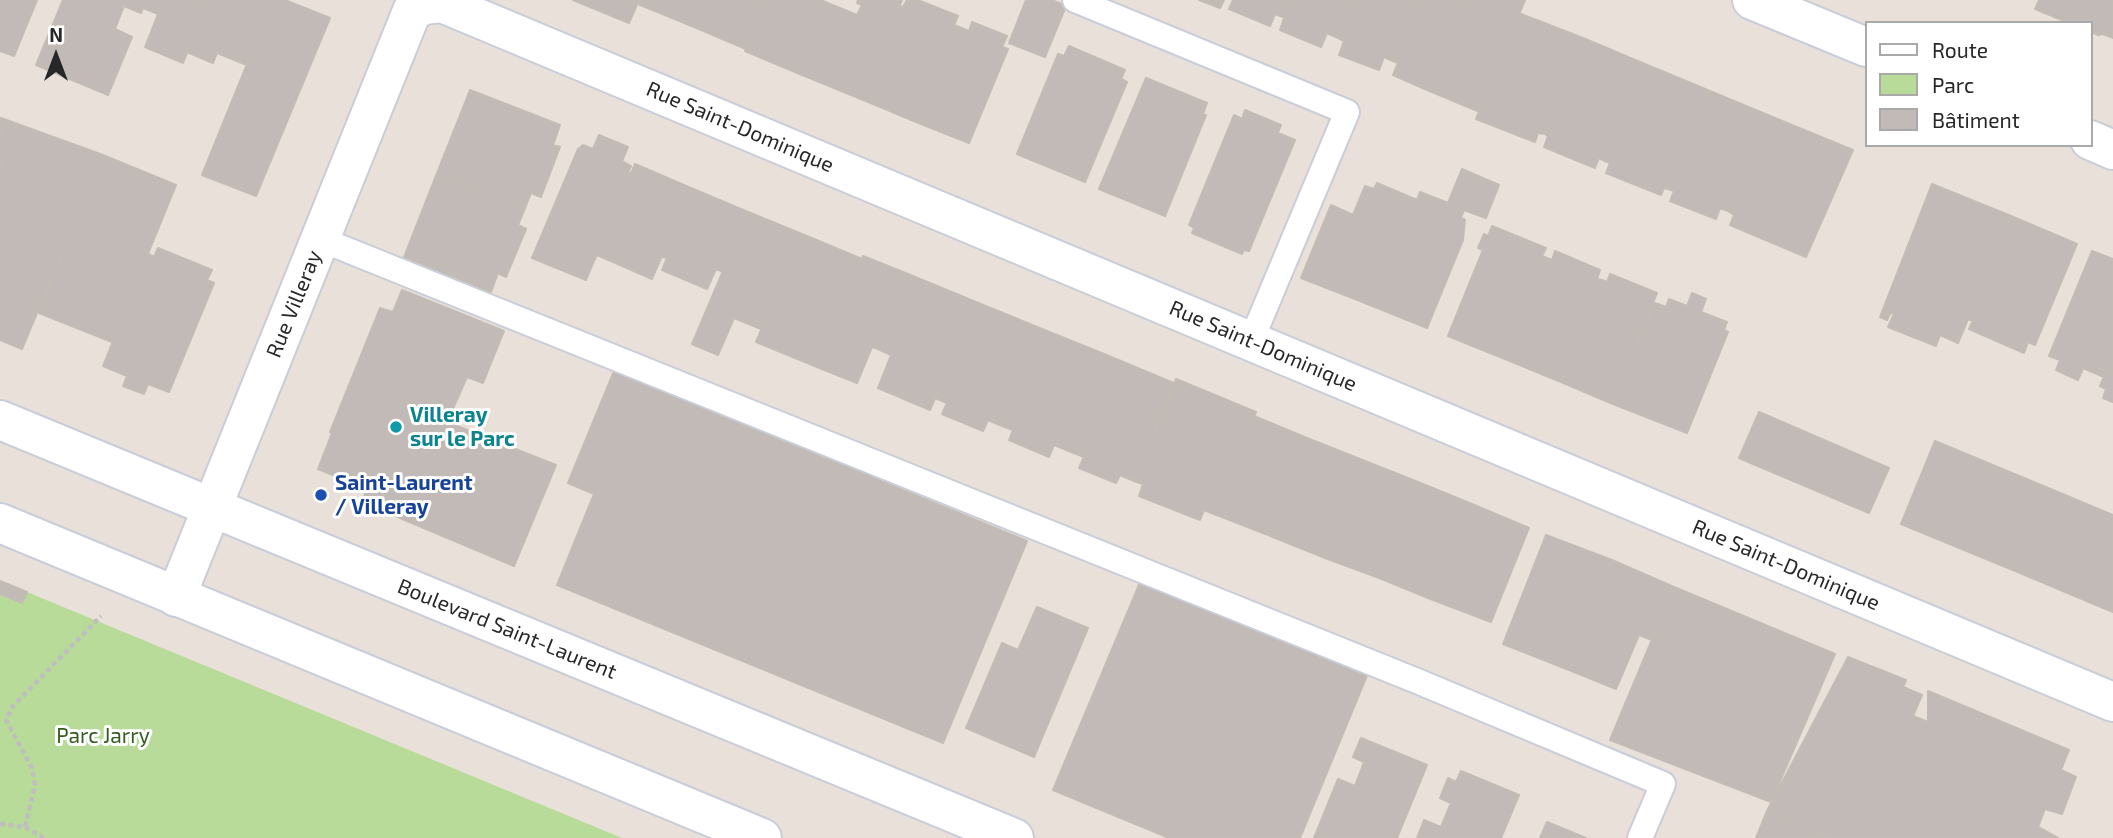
<!DOCTYPE html>
<meta charset="utf-8">
<style>
body{margin:0}
#map{position:relative;width:2113px;height:838px;overflow:hidden;background:#e9e0da;font-family:"Exo 2",sans-serif}
canvas{display:block}
.legend{position:absolute;left:1865px;top:21px;width:228px;height:126px;box-sizing:border-box;background:#fff;border:2px solid #a9a9a9;margin:0;padding:9px 12px;list-style:none;font-size:21px;color:#272727}
.legend li{display:flex;align-items:center;gap:14px;height:35px}
.legend b{width:35px;border:2px solid #a9a9a9}
.north{position:absolute;left:21px;top:21px;width:70px;height:70px;-webkit-text-stroke:5px #fff;paint-order:stroke;rotate:0deg;font-size:19px;font-weight:700;line-height:28px;text-align:center;color:#272727}
.north::after{content:'';display:block;margin:auto;width:24px;height:32px;background:#272727;clip-path:polygon(50% 0,100% 100%,50% 72%,0 100%)}
</style>
<div id="map">
<canvas width="2113" height="838"></canvas>
<ul class="legend">
<li><b style="height:9px;background:#fff"></b>Route</li>
<li><b style="height:19px;background:#b9db9a"></b>Parc</li>
<li><b style="height:19px;background:#c1bab6"></b>Bâtiment</li>
</ul>
<div class="north">N</div>
</div>
<script>
const context = document.querySelector('canvas').getContext('2d');
context.lineJoin = 'round';
function paint(path, color) { context.fillStyle = color; context.fill(path, 'evenodd'); }
const poly = rows => new Path2D(rows.map(r => 'M' + r).join(''));
function stroke(path, color, width, dash) { context.strokeStyle = color; context.lineWidth = width; context.lineCap = dash ? 'butt' : 'round'; context.setLineDash(dash || []); context.stroke(path); }
function label(font, color, halo, rows, align = 'center') {
  context.font = font + ' "Exo 2",sans-serif'; context.lineWidth = 6; context.setLineDash([]); context.textBaseline = 'middle'; context.strokeStyle = halo; context.fillStyle = color; for (const [text, x, y, turn = 0] of rows) {
    context.save(); context.translate(x, y); context.rotate((+turn || 0) * Math.PI / 180); context.textAlign = isNaN(turn) ? turn : align; if (halo) context.strokeText(text, 0, 0); context.fillText(text, 0, 0); context.restore();
  }
}
const green = poly([
 [27,592,622,838,0,838,0,594,22,603]
]);
const building = poly([
 [0,0,37,0,14,56,0,51,0,0],
 [63,0,146,0,141,13,124,6,115,29,132,37,108,95,36,65,63,0],
 [146,0,208,0,183,63,145,47,158,14,143,8,146,0],
 [208,0,273,0,247,65,217,53,213,63,187,52,208,0],
 [273,0,285,0,330,18,256,196,202,175,273,0],
 [573,0,639,0,629,23,573,0],
 [639,0,705,0,694,27,638,4,639,0],
 [705,0,767,0,746,49,694,27,705,0],
 [767,0,821,0,830,4,802,75,745,51,767,0],
 [858,0,902,0,861,99,802,75,830,4,857,15,862,5,857,3,858,0],
 [907,0,918,0,958,16,954,25,959,27,921,124,861,99,900,6,903,7,907,0],
 [1026,0,1052,0,1066,6,1045,57,1009,43,1026,0],
 [1199,0,1224,0,1220,8,1199,0],
 [1233,0,1290,0,1283,17,1275,14,1270,26,1229,9,1233,0],
 [1290,0,1351,0,1336,37,1327,33,1321,47,1280,30,1290,0],
 [1351,0,1418,0,1393,61,1384,57,1379,70,1339,55,1344,41,1336,37,1351,0],
 [1418,0,1462,0,1427,90,1393,75,1398,63,1393,61,1418,0],
 [1462,0,1525,0,1480,112,1427,90,1462,0],
 [2039,0,2113,0,2113,9,2103,34,2098,35,2090,31,2090,23,2069,23,2035,9,2039,0],
 [2113,9,2113,38,2103,34,2113,9],
 [1521,14,1583,38,1545,134,1538,133,1535,142,1476,119,1521,14],
 [972,22,1007,36,1002,47,1008,49,969,143,921,124,959,27,969,31,972,22],
 [1583,38,1645,64,1605,161,1599,158,1595,168,1544,147,1548,136,1545,134,1583,38],
 [1069,46,1125,70,1121,79,1127,82,1085,182,1017,154,1058,54,1064,56,1069,46],
 [1645,64,1710,91,1668,189,1664,188,1661,195,1606,173,1610,163,1605,161,1645,64],
 [1146,78,1207,103,1203,114,1206,115,1165,216,1099,189,1146,78],
 [470,90,560,125,553,145,560,147,541,197,531,193,525,208,437,173,470,90],
 [1710,91,1770,116,1728,211,1720,208,1716,219,1670,201,1674,191,1668,189,1710,91],
 [1245,110,1281,125,1278,133,1295,140,1249,251,1244,250,1242,254,1192,233,1194,228,1189,225,1234,115,1242,119,1245,110],
 [1770,116,1853,150,1806,257,1730,225,1734,215,1728,211,1770,116],
 [1,118,103,155,22,349,0,340,1,118],
 [599,135,628,147,622,161,631,166,628,172,631,173,586,280,532,258,578,149,583,145,593,149,599,135],
 [103,155,176,185,112,342,39,313,103,155],
 [635,164,691,188,652,279,597,255,635,164],
 [1462,169,1499,185,1486,218,1464,210,1461,218,1465,220,1463,240,1427,328,1360,301,1403,194,1417,200,1420,192,1448,203,1462,169],
 [437,173,525,208,518,225,526,229,506,277,498,273,491,292,404,257,437,173],
 [1377,183,1403,194,1360,301,1301,278,1331,205,1353,215,1365,186,1374,189,1377,183],
 [1932,184,2011,216,1958,343,1940,335,1936,346,1888,327,1894,314,1890,313,1887,320,1880,317,1932,184],
 [691,188,748,212,723,272,716,269,707,289,662,270,667,258,662,257,691,188],
 [748,212,802,234,761,329,734,318,718,355,692,344,748,212],
 [2011,216,2077,244,2035,345,2028,342,2024,353,1969,329,1973,321,1968,319,2011,216],
 [1492,226,1546,248,1542,256,1547,258,1505,359,1448,336,1483,250,1478,248,1484,234,1488,236,1492,226],
 [802,234,862,259,817,367,756,342,802,234],
 [158,248,212,270,207,280,214,283,169,392,148,384,144,394,123,386,127,376,103,366,148,254,154,257,158,248],
 [1555,251,1600,270,1597,279,1602,280,1561,382,1505,359,1547,258,1552,260,1555,251],
 [2092,251,2113,259,2113,356,2104,377,2083,368,2078,380,2056,370,2060,360,2049,356,2092,251],
 [863,256,908,274,878,349,872,347,857,383,817,367,863,256],
 [908,274,976,302,930,410,878,388,891,355,878,349,908,274],
 [1610,274,1657,293,1613,404,1561,382,1602,280,1607,282,1610,274],
 [402,290,504,331,483,383,467,377,447,422,556,465,514,566,362,502,367,489,318,469,332,433,330,432,380,308,393,312,402,290],
 [1692,293,1706,299,1701,312,1727,322,1724,330,1728,332,1687,433,1613,404,1655,303,1666,307,1669,299,1687,306,1692,293],
 [976,302,1042,329,1002,426,988,420,983,431,942,414,947,403,935,398,976,302],
 [1042,329,1109,356,1069,451,1054,445,1049,457,1009,440,1013,430,1002,426,1042,329],
 [1109,356,1176,384,1134,481,1120,475,1116,483,1079,468,1084,457,1069,451,1109,356],
 [2113,356,2113,402,2103,398,2106,389,2100,386,2113,356],
 [614,371,1027,541,943,743,557,585,594,494,568,483,614,371],
 [1176,379,1256,412,1214,514,1204,510,1200,520,1139,496,1143,484,1134,481,1176,379],
 [1759,412,1889,468,1869,513,1739,458,1759,412],
 [1254,416,1307,438,1268,535,1214,514,1254,416],
 [1307,438,1365,461,1325,558,1268,535,1307,438],
 [1935,441,2041,485,2008,568,1901,524,1935,441],
 [1365,461,1418,482,1379,578,1325,558,1365,461],
 [1418,482,1472,504,1433,600,1379,578,1418,482],
 [2041,485,2113,515,2113,612,2008,568,2041,485],
 [1472,504,1529,528,1491,622,1433,600,1472,504],
 [1546,535,1612,560,1569,670,1503,644,1546,535],
 [1612,560,1674,587,1652,640,1639,635,1616,689,1569,670,1612,560],
 [1141,580,1368,673,1300,838,1169,838,1053,790,1141,580],
 [0,581,27,592,22,603,0,594,0,581],
 [1674,587,1835,654,1771,802,1610,740,1674,587],
 [1037,607,1088,628,1034,757,966,728,1002,643,1018,650,1037,607],
 [1848,657,1906,680,1903,687,1922,695,1913,716,1928,722,1928,691,2069,750,2061,770,2076,777,2062,814,2045,809,2038,827,2058,838,1832,838,1767,811,1848,657],
 [1361,738,1427,765,1397,838,1314,838,1338,779,1355,786,1364,762,1353,757,1361,738],
 [1461,771,1519,795,1501,838,1417,838,1424,820,1441,827,1451,803,1440,798,1448,778,1456,782,1461,771],
 [1767,811,1830,838,1756,838,1767,811],
 [1547,822,1586,838,1540,838,1547,822]
]);
const path = poly([
 [0,824,25,827,35,785,32,768,6,720,13,706,101,616],
 [25,827,44,838]
]);
const service = poly([
 [1075,0,1347,112,1251,341],
 [320,239,1417,681,1663,784,1640,838]
]);
const minor = poly([
 [1752,0,1866,47],
 [2090,140,2113,150],
 [176,597,412,11,424,5,442,3,2113,702]
]);
const secondary = poly([
 [0,420,1014,838],
 [0,523,762,838]
]);
const markers = [
 [396,427,7,"#0f9aa8"],
 [321,495,7,"#1a4fb4"]
];
const streetNames = [
 ["Rue Saint-Dominique",740,127,23],
 ["Rue Villeray",294,304,-68],
 ["Rue Saint-Dominique",1263,346,23],
 ["Rue Saint-Dominique",1786,565,23],
 ["Boulevard Saint-Laurent",507,629,22]
];
const cultureNames = [
 ["Villeray",410,415],
 ["sur le Parc",410,439]
];
const transitNames = [
 ["Saint-Laurent",335,483],
 ["/ Villeray",335,507]
];
const parkNames = [
 ["Parc Jarry",103,736]
];
paint(green, '#b9db9a');
paint(building, '#c1bab6');
stroke(building, '#c3bcb4', 2);
stroke(service, '#c8cdd8', 28);
stroke(minor, '#c8cdd8', 42);
stroke(secondary, '#c8cdd8', 42);
stroke(path, '#bebebe', 4.5, [5, 3.5]);
stroke(service, '#fff', 24);
stroke(minor, '#fff', 38);
stroke(secondary, '#fff', 38);
for (const [x, y, r, color] of markers) { const dot = new Path2D(); dot.arc(x, y, r, 0, 2 * Math.PI); context.fillStyle = color; context.fill(dot); stroke(dot, '#fff', 2.5); }
label('21px', '#272727', '#fff', streetNames);
label('bold 21px', '#0d838f', '#fff', cultureNames, 'left');
label('bold 21px', '#164399', '#fff', transitNames, 'left');
label('21px', '#345c1f', '#fff', parkNames);
</script>
